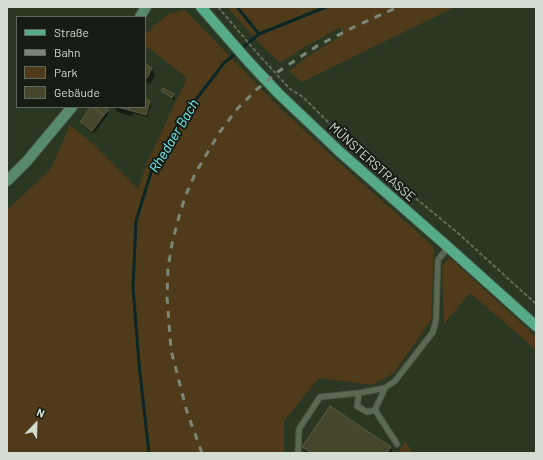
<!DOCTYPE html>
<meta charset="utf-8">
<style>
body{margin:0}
#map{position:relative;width:543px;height:460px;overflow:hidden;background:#293723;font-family:Barlow,sans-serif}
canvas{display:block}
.frame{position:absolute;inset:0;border:8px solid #d4ddd1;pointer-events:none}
.legend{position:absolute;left:16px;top:16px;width:130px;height:92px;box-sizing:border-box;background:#161c13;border:1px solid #62695f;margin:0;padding:5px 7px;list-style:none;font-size:12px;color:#d4ddd1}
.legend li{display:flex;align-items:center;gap:8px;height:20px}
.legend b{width:20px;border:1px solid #62695f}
.north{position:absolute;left:16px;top:404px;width:40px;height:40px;-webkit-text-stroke:3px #161c13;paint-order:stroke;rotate:23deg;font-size:11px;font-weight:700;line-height:16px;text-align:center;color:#d4ddd1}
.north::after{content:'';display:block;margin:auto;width:14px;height:18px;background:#d4ddd1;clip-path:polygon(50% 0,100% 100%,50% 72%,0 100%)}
</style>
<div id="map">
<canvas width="543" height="460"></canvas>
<div class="frame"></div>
<ul class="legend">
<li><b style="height:5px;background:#56ac87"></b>Straße</li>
<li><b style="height:5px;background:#7a8676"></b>Bahn</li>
<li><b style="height:11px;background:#4f3b1a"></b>Park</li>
<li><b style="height:11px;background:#46462d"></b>Gebäude</li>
</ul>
<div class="north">N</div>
</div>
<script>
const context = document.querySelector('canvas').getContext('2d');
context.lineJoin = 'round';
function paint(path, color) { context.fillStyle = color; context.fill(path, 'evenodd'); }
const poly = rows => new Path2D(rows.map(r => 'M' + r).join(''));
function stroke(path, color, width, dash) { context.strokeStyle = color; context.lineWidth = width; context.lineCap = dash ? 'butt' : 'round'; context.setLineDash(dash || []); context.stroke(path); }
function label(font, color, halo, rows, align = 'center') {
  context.font = font + ' Barlow,sans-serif'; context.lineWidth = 4; context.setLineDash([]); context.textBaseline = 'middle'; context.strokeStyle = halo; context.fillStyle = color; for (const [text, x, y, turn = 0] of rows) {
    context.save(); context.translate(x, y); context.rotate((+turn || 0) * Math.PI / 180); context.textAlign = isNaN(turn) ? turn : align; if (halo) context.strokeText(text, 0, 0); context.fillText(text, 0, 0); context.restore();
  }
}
const green = poly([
 [227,7,455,7,302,82,289,71,307,57,341,36,341,27,303,48,280,63,261,45],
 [185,10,277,105,335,159,434,247,431,320,394,373,372,385,319,378,284,421,284,453,7,453,7,210,50,170,70,125,93,144,138,189,147,163,187,78,145,45,145,35,154,26,168,14],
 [450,258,536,337,536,351,527,342,470,293,444,324,442,265],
 [405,441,411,450,412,453,398,453]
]);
const shadow = poly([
 [145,66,152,69,155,75,150,84,145,81],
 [164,89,174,95,175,98,174,100,164,94,163,91],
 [145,100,149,101,151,104,147,117,133,113,132,116,117,112,114,107,145,107],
 [92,107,103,107,108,111,109,113,94,133,82,125,81,122],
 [303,447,390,447,393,453,306,453]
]);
const stream = poly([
 [237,7,259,34],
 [149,453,139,364,133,287,136,221,153,166,184,115,224,63,259,34,326,7]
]);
const building = poly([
 [145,64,152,68,147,78,145,77,145,64],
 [163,88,174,94,172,98,161,91,163,88],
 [145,99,150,101,146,115,129,110,130,107,145,107,145,99],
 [91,107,93,107,104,115,92,131,80,122,91,107],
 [93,107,104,107,109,110,104,115,93,107],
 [117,107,130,107,129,110,117,107],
 [330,406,391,447,387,453,311,453,302,447,330,406]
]);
const path = poly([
 [218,7,258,54,290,89,303,97,350,144,459,234,536,304]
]);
const lane = poly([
 [359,393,357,406,367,412,375,410,385,388],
 [375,410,397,444],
 [298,453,299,429,320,397,359,393,385,388,395,381,433,332,436,320,438,260,448,247]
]);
const secondary = poly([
 [140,17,146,7],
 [7,181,27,161,72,107]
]);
const primary = poly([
 [201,7,248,61,278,93,340,152,448,247,536,326]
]);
const rail = poly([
 [202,453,187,412,171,350,167,297,168,268,172,244,178,220,185,197,195,174,219,133,238,108,256,90,279,71,317,46,356,26,398,7]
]);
const streetNames = [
 ["MÜNSTERSTRASSE",372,162,42]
];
const waterNames = [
 ["Rhedaer Bach",174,136,-59]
];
paint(green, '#4f3b1a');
paint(shadow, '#0007');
stroke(stream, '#0b2626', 3);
paint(building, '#46462d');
stroke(building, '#5c5c42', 1);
stroke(lane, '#485343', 7);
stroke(secondary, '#485343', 12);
stroke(primary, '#485343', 12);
stroke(path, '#616d5c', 2, [4, 2]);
stroke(lane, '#596953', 5);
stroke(secondary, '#588a6d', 10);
stroke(primary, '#56ac87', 10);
stroke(rail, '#7a8676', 3, [7, 7]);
label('13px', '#d4ddd1', '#161c13', streetNames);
label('italic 14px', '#73f0f2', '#161c13', waterNames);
</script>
